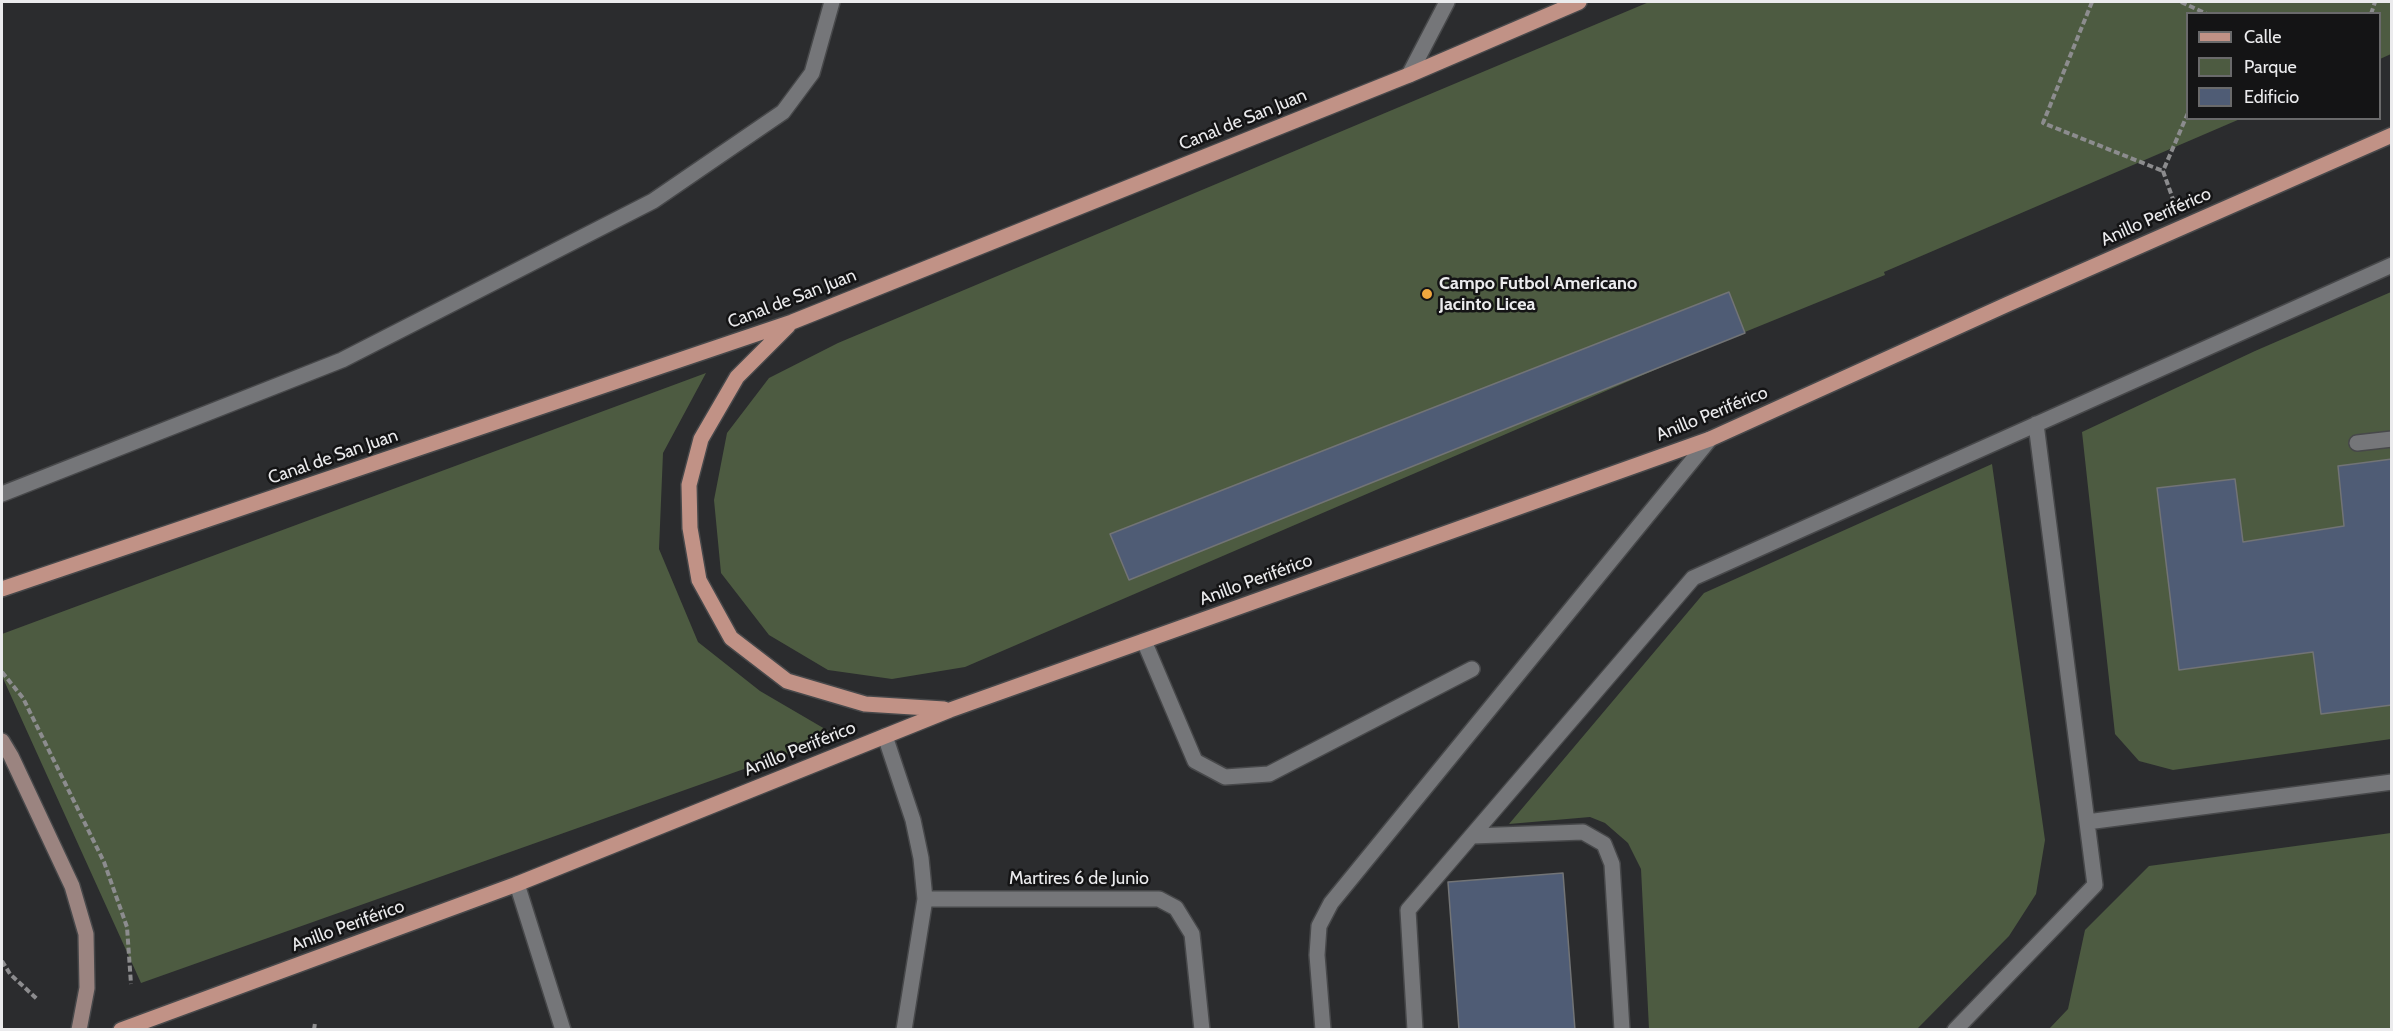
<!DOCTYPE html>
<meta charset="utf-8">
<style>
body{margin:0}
#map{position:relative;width:2393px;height:1031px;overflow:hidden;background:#2b2c2e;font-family:Cabin,sans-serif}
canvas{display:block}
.frame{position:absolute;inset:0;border:3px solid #ebebed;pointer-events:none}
.legend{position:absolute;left:2186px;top:12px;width:195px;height:108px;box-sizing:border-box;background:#141415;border:2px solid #6a6a6b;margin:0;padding:8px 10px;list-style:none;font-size:18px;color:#ebebed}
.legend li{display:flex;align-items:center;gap:12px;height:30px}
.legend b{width:30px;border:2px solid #6a6a6b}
</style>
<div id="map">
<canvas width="2393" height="1031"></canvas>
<div class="frame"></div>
<ul class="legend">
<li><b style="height:8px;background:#c19286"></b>Calle</li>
<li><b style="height:16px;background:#4d5b41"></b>Parque</li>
<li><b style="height:16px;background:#4f5c75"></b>Edificio</li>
</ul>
</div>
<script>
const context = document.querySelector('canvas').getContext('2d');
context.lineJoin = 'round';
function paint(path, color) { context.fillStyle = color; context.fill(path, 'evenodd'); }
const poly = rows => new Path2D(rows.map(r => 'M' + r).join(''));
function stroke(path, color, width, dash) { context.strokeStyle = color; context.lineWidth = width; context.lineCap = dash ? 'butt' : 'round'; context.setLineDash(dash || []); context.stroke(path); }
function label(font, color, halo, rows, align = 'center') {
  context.font = font + ' Cabin,sans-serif'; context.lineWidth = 5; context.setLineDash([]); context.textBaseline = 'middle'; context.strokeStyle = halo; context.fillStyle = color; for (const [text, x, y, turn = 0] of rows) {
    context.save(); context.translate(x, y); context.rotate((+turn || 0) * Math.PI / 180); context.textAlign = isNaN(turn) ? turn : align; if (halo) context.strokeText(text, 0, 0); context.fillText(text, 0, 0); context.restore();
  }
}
const green = poly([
 [1649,2,2391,2,2391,54,2380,59,2380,14,2188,14,2188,118,2240,119,1884,272,1885,275,1708,347,965,667,892,679,828,670,769,635,721,573,714,500,727,433,769,378,838,343],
 [2391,292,2391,739,2173,770,2139,761,2115,734,2082,432,2255,351],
 [706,373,663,453,659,549,698,642,760,691,837,736,141,983,2,676,2,634],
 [1992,464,2045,840,2036,894,2009,936,1917,1029,1649,1029,1641,869,1628,843,1605,823,1590,817,1509,824,1704,593],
 [2391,833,2391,1029,2049,1029,2068,1009,2085,930,2149,866]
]);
const building = poly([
 [1729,292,1745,333,1129,580,1110,534,1729,292],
 [2392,459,2392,705,2321,714,2313,652,2179,670,2157,488,2235,479,2243,542,2344,526,2338,466,2392,459],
 [1563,873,1575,1030,1459,1030,1448,882,1563,873]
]);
const path = poly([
 [2092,2,2043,123,2163,171],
 [2181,2,2207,14],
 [2371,14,2375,2],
 [2174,202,2163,171,2188,113],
 [2,672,23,698,104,862,127,927,131,984],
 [2,961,10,974,37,999],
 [314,1030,315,1023]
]);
const lane = poly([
 [2357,443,2392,439],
 [1144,641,1195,761,1225,777,1269,774,1472,669],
 [2087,822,2392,782],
 [1472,836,1583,832,1604,844,1612,864,1622,1030],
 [517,884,563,1030],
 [1415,1030,1408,910,1693,578,2392,265],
 [1955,1030,2095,885,2036,424]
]);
const street = poly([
 [1409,75,1447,2],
 [2,494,342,360,653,201,783,112,812,73,832,2],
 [885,736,913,820,921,858,925,899,904,1030],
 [925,899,1159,899,1176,908,1192,934,1202,1030],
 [1323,1030,1317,955,1319,926,1331,903,1710,439]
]);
const secondary = poly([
 [2,741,11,756,72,886,86,934,87,988,79,1030]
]);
const primary = poly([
 [788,326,737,377,701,439,689,485,690,528,699,580,731,638,787,681,865,704,944,709],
 [2,589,792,322,1409,75,1579,2],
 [121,1030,517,884,950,710,1710,439,2008,304,2392,135]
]);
const markers = [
 [1427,294,6,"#efa73e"]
];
const streetNames = [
 ["Canal de San Juan",1243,120,-22],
 ["Anillo Periférico",2156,217,-24],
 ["Canal de San Juan",792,299,-21],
 ["Anillo Periférico",1712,414,-22],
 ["Canal de San Juan",333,457,-19],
 ["Anillo Periférico",1256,580,-20],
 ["Anillo Periférico",800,749,-22],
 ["Martires 6 de Junio",1079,879],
 ["Anillo Periférico",348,926,-20]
];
const poiNames = [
 ["Campo Futbol Americano",1439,284],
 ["Jacinto Licea",1439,305]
];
paint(green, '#4d5b41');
paint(building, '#4f5c75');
stroke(building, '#727476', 1.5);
stroke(lane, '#47484a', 18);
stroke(street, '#47484a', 18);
stroke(secondary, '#47484a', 18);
stroke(primary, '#47484a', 18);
stroke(path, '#8c8c8e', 4, [6, 3]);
stroke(lane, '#757679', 15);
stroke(street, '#757679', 15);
stroke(secondary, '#9b8480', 15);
stroke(primary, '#c19286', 15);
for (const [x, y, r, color] of markers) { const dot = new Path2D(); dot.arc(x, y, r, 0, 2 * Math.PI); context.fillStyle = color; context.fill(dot); stroke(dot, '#141415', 2); }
label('18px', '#ebebed', '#141415', streetNames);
label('bold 18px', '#ebebed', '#141415', poiNames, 'left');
</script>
